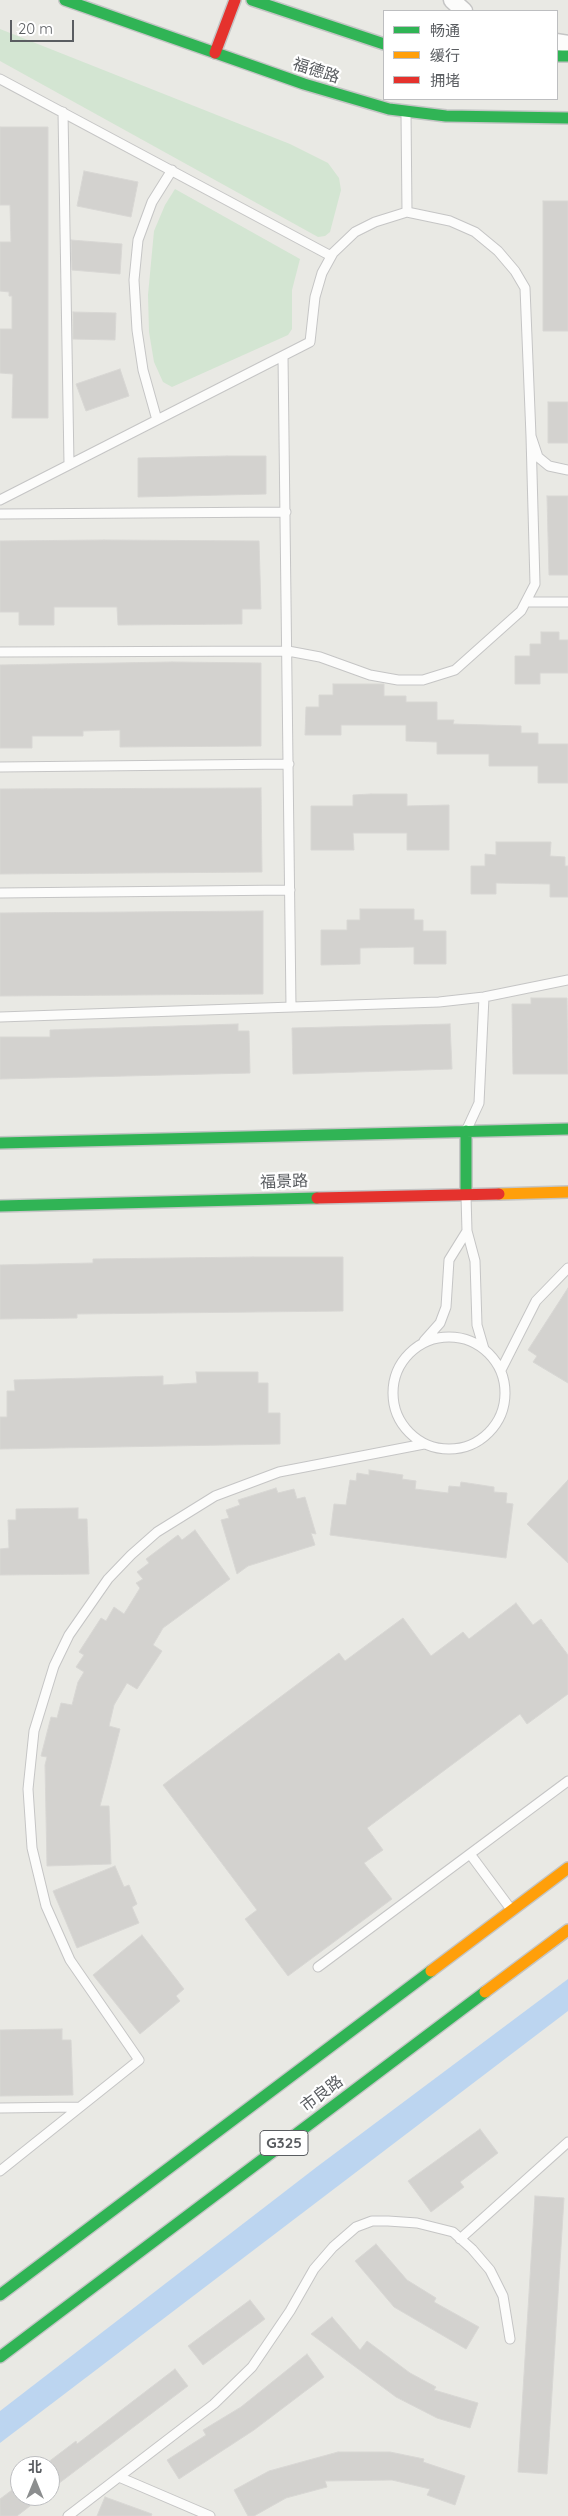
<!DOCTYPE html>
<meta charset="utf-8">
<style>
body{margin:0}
#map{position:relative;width:568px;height:2516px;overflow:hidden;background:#e9e9e4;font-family:Quicksand,"Noto Sans SC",sans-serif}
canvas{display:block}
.legend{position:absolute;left:383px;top:10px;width:175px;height:90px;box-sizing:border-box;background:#fff;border:1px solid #bdbec0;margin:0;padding:6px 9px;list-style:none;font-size:15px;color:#5a5d61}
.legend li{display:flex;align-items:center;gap:10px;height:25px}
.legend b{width:25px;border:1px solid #bdbec0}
.north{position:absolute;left:10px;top:2456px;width:50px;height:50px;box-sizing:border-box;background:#fff;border:1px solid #bdbec0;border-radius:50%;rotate:0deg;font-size:14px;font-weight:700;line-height:20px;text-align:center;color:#5a5d61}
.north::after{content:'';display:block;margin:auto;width:18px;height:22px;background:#8c8e8f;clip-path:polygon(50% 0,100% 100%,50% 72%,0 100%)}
.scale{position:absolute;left:10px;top:20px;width:64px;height:22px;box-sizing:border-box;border:2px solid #5a5d61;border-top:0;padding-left:6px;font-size:15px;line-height:18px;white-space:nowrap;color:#5a5d61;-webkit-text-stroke:4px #fff;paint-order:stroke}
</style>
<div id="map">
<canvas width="568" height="2516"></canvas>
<ul class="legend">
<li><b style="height:6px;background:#30b455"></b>畅通</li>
<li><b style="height:6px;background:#ff9f0a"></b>缓行</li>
<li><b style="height:6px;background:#e5322d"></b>拥堵</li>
</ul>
<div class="north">北</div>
<div class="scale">20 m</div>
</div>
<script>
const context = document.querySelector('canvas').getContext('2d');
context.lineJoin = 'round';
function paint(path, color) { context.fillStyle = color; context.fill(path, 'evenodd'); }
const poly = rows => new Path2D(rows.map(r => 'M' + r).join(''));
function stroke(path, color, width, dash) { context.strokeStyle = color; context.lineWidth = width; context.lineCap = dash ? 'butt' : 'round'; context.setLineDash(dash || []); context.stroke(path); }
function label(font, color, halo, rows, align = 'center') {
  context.font = font + ' Quicksand,"Noto Sans SC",sans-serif'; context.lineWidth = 4.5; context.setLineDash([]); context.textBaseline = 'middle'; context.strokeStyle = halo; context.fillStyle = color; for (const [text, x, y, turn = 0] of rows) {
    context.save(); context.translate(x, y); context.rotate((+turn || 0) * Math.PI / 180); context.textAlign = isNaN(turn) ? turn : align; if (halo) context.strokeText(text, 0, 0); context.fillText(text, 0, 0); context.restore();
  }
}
const green = poly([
 [0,29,290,144,328,163,339,178,341,190,330,232,325,236,318,237,0,61],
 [175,189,300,259,292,290,292,329,288,335,172,387,163,382,154,362,149,332,148,295,154,231,165,205]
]);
const water = poly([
 [568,1979,568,2011,0,2443,0,2411,318,2166]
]);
const building = poly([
 [0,127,48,127,48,418,12,418,13,374,0,373,0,329,12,329,12,296,9,296,9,292,0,291,0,242,11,242,10,205,0,205,0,127],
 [84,171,138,182,131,217,77,206,84,171],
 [543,201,568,201,568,331,543,331,543,201],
 [71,240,122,244,120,274,72,270,71,240],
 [73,312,116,313,115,340,73,339,73,312],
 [120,369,129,396,86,411,76,384,120,369],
 [548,402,568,402,568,443,548,443,548,402],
 [227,456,266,456,266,494,138,497,138,458,227,456],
 [547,496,568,496,568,575,549,575,547,496],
 [104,540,259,541,261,609,242,609,242,624,118,625,117,607,54,607,54,625,19,625,19,612,0,612,0,541,104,540],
 [541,632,559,632,559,640,568,640,568,673,540,673,540,684,515,684,515,656,530,656,530,644,541,644,541,632],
 [172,662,261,663,261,746,120,747,120,730,83,731,83,736,32,736,32,748,0,748,0,665,172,662],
 [333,684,384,684,384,696,406,696,406,702,437,702,437,720,454,720,453,724,521,726,521,733,538,733,538,744,568,744,568,783,538,783,538,766,489,766,489,754,437,754,437,742,406,741,406,725,341,725,341,735,305,735,306,707,319,707,319,695,333,695,333,684],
 [261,788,262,872,0,874,0,789,261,788],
 [371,794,407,794,407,806,449,805,449,850,407,850,407,833,353,833,354,850,311,850,311,806,353,806,353,795,371,794],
 [496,842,551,842,550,856,565,857,565,866,568,866,568,897,550,897,550,884,496,883,496,894,471,894,471,866,485,866,485,854,496,855,496,842],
 [360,909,414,909,414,920,423,920,423,931,446,931,446,964,414,964,414,947,360,948,360,964,321,965,321,930,347,930,347,920,360,920,360,909],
 [263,911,263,994,0,996,0,913,263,911],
 [531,998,567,998,568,1074,513,1074,512,1004,531,1004,531,998],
 [238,1024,238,1031,249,1031,250,1073,0,1079,0,1037,50,1037,50,1030,238,1024],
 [450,1024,452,1069,293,1074,292,1028,450,1024],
 [253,1257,343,1257,343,1311,77,1314,77,1318,0,1319,0,1265,93,1263,93,1259,253,1257],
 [568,1288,568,1383,533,1362,537,1356,528,1350,568,1288],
 [196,1372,258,1372,258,1383,268,1383,268,1413,280,1413,280,1444,0,1449,0,1417,7,1417,7,1391,15,1391,14,1380,163,1376,163,1385,197,1383,196,1372],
 [369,1470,403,1475,402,1479,416,1481,415,1489,448,1493,449,1486,460,1487,461,1482,494,1487,494,1492,507,1493,506,1503,513,1504,506,1558,330,1535,334,1504,346,1505,350,1480,356,1481,357,1473,369,1475,369,1470],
 [568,1480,568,1563,527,1524,568,1480],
 [276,1488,278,1493,294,1489,297,1499,305,1497,316,1534,311,1533,315,1545,248,1566,237,1574,221,1520,229,1518,226,1510,240,1505,238,1500,276,1488],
 [78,1508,78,1519,87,1519,89,1574,0,1575,0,1549,9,1548,8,1520,16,1520,16,1509,78,1508],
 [195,1530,230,1579,163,1628,153,1645,162,1651,137,1689,127,1683,114,1705,109,1726,120,1729,100,1806,109,1806,111,1864,47,1866,45,1765,47,1757,41,1756,51,1717,57,1718,61,1703,72,1705,78,1682,84,1672,76,1667,84,1655,79,1652,101,1618,106,1621,114,1607,124,1614,140,1588,136,1583,143,1579,137,1572,149,1563,146,1559,178,1535,182,1540,195,1530],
 [516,1603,533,1625,541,1619,568,1655,568,1694,527,1724,520,1714,367,1828,383,1850,364,1863,392,1899,288,1976,245,1919,257,1910,163,1785,339,1653,345,1661,403,1618,431,1656,463,1632,469,1639,516,1603],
 [115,1866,124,1887,129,1885,137,1904,132,1907,139,1923,77,1948,53,1891,115,1866],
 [142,1935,184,1989,176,1996,180,2001,140,2034,93,1975,142,1935],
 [62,2029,62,2040,71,2040,73,2095,0,2096,0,2030,62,2029],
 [480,2129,498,2153,460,2182,464,2187,431,2212,408,2181,480,2129],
 [535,2196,564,2198,547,2474,518,2472,535,2196],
 [376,2244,407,2280,436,2298,434,2302,479,2327,466,2349,394,2307,355,2261,376,2244],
 [250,2300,265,2319,203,2365,188,2346,250,2300],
 [332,2317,360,2350,367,2341,410,2373,436,2387,434,2390,478,2403,470,2428,437,2418,396,2397,311,2334,332,2317],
 [307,2354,324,2377,254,2430,179,2479,167,2460,206,2435,203,2430,241,2407,307,2354],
 [175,2369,188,2386,50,2490,50,2466,43,2466,76,2441,77,2444,175,2369],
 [338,2452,390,2452,424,2459,423,2462,465,2476,455,2505,427,2495,430,2489,392,2480,325,2481,327,2487,286,2498,254,2516,248,2516,234,2490,269,2471,338,2452],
 [20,2484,20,2496,43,2496,17,2516,0,2516,0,2499,20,2484],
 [105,2497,152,2514,151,2516,97,2516,105,2497]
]);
const lane = poly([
 [0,79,331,256],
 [63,112,69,464],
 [407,212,450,221,475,232,498,251,515,271,525,288,531,436,538,457,549,466,568,470],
 [283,356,291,1007],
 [157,420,143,370,137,330,134,280,138,240,152,202,172,170],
 [0,500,310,342,315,297,322,273,333,253,355,232,375,222,407,212,406,113],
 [0,514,286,512],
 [526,602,568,602],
 [0,652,288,651,320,657,370,675,398,680,423,680,455,670,521,611,535,584,531,436],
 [0,767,289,764],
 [0,893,290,890],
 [0,1017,439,1002,484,997,568,980],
 [467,1129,479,1103,484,997],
 [466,1196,467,1231,475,1261,477,1325,484,1349],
 '393 1393a56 56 0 1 1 112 0a56 56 0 1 1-112 0Z',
 [424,1341,440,1323,446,1307,449,1260,467,1231],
 [501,1370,536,1301,568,1268],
 [470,1854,510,1908],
 [318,1967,568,1781],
 [0,2108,80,2107],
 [0,2171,139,2060,70,1960,46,1906,32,1848,28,1789,34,1731,54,1666,69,1635,108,1579,131,1555,157,1532,215,1496,279,1472,424,1444],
 [460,2239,568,2142],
 [119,2477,210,2516],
 [68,2516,214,2404,252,2367,290,2311,314,2269,333,2247,356,2227,372,2221,388,2221,417,2223,453,2232,472,2249,490,2270,503,2296,510,2339]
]);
const street = poly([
 [452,0,464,11],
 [557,42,568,44]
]);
const fast = poly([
 [65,0,304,84,389,109,446,116,568,118],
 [252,0,384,44],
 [557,56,568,56],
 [466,1131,466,1194],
 [0,1143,568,1129],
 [0,1206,317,1198],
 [0,2295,431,1971],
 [0,2357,485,1992]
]);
const slow = poly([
 [499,1194,568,1192],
 [431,1971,568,1868],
 [485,1992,568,1930]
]);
const jam = poly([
 [215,53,235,0],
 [317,1198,499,1194]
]);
const shields = [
 [284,2143,48]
];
const shieldNames = [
 ["G325",284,2143]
];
const streetNames = [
 ["福德路",316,71,18],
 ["福景路",284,1182,-2],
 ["市良路",322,2094,-37]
];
paint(green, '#d3e5d2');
paint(water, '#bcd5f0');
paint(building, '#d3d2cf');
stroke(building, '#d8d7d4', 1);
stroke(lane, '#c5c5c5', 11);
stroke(street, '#c5c5c5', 19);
stroke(fast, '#c4c5c5', 14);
stroke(slow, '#c4c5c5', 14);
stroke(jam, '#c4c5c5', 14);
stroke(lane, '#fcfcfb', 9);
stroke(street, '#fcfcfb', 16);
stroke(fast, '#30b455', 11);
stroke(slow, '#ff9f0a', 11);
stroke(jam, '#e5322d', 11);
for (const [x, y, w] of shields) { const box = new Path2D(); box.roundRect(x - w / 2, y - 12.5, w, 25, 4); context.fillStyle = '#fff'; context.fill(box); stroke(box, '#5a5d61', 1); }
label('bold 15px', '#5a5d61', null, shieldNames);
label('16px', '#5a5d61', '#fff', streetNames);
</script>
